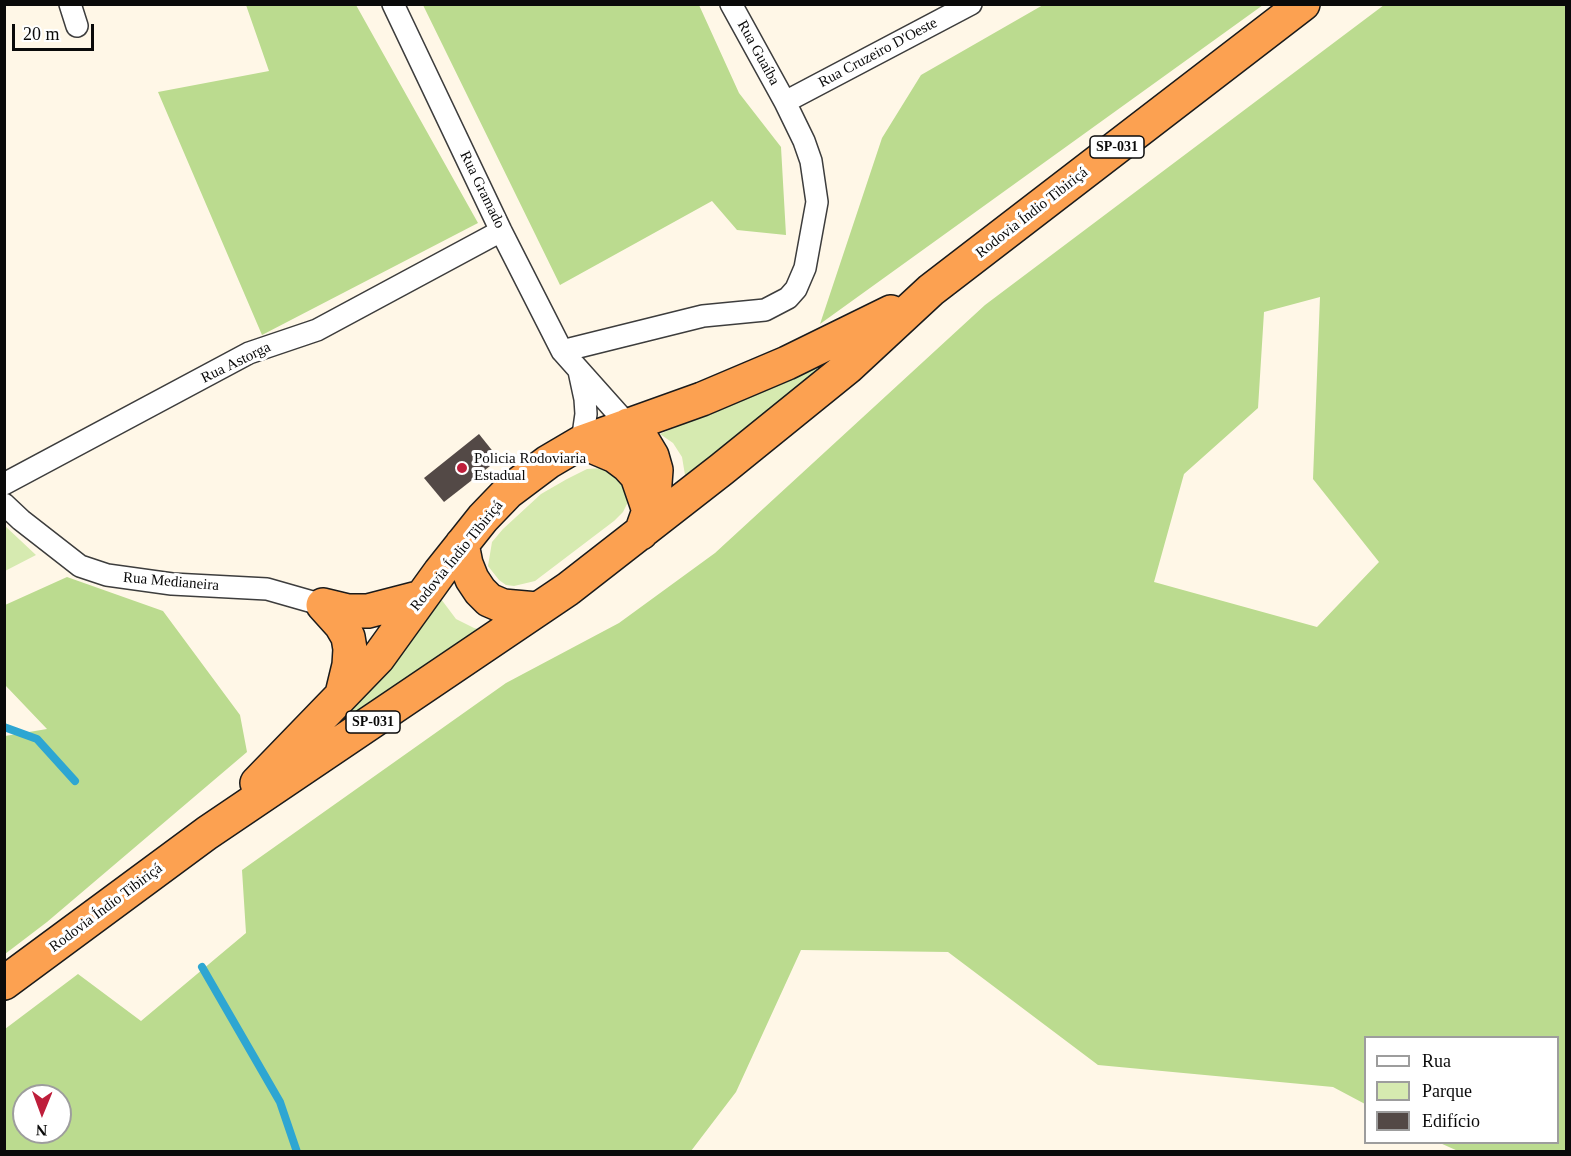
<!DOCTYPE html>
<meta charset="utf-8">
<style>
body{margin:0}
#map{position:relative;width:1571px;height:1156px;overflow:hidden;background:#fff7e7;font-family:"Times New Roman",serif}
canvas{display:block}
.frame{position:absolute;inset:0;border:6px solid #0a0a0a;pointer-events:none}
.legend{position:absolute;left:1364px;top:1036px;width:195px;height:108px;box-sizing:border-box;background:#fff;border:2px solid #9d9d9d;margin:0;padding:8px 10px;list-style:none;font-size:18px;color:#0a0a0a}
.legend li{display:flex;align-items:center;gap:12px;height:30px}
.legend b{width:30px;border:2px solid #9d9d9d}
.north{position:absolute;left:12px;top:1084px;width:60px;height:60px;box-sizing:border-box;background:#fff;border:2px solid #9d9d9d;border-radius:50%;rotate:181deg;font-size:16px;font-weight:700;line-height:24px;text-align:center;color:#0a0a0a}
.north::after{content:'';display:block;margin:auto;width:21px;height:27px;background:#be1e3b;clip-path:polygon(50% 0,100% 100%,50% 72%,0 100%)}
.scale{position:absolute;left:12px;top:24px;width:82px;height:27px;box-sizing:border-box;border:3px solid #0a0a0a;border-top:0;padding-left:8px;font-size:18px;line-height:21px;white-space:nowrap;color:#0a0a0a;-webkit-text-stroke:4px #fff;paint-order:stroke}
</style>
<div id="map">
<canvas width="1571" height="1156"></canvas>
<div class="frame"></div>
<ul class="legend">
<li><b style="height:8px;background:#fff"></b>Rua</li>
<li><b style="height:16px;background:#d6eab0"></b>Parque</li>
<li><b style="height:16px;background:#534946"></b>Edifício</li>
</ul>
<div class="north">N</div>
<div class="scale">20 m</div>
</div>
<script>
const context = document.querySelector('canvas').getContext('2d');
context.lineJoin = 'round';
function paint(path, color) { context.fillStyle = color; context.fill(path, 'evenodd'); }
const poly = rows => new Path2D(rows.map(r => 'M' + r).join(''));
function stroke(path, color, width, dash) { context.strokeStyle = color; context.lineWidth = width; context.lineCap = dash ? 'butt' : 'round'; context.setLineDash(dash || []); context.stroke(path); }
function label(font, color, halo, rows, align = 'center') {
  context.font = font + ' "Times New Roman",serif'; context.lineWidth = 6; context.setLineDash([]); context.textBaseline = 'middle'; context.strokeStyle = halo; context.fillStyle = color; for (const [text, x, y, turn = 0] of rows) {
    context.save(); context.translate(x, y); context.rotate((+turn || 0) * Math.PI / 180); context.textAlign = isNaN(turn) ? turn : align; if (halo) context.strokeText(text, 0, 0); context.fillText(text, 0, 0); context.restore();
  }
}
const green = poly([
 [859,344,686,481,682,457,673,443,660,434,768,386],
 [603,468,620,477,628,492,627,504,623,512,614,521,535,581,514,586,506,585,499,580,488,566,492,542,503,529,541,494,567,479,587,469],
 [4,525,36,555,5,571,4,571],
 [441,599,456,619,474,628,487,631,287,773,381,669]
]);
const forest = poly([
 [246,5,356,5,478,223,262,335,158,92,269,71],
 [423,5,699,5,739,93,781,147,786,235,737,230,712,201,560,285],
 [1043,5,1263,5,820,324,882,138,921,75],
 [1384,5,1566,5,1566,1151,1458,1151,1440,1143,1558,1142,1558,1038,1366,1038,1365,1104,1333,1087,1098,1065,948,952,801,950,736,1092,691,1151,76,1152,74,1150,72,1152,5,1151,5,1029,78,974,141,1021,246,933,242,870,506,683,619,623,715,553,985,305],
 [1320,297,1313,479,1379,562,1317,627,1154,582,1184,474,1258,408,1264,312],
 [24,1096,60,1096,60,1132,24,1132],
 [67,577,163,611,240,715,247,752,47,922,5,954,5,736,47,729,5,685,5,605]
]);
const stream = poly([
 [4,727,37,739,75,781],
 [202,967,280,1102,297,1152]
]);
const building = poly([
 [479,434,499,459,444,502,424,478]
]);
const minor = poly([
 [70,4,77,26],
 [393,4,501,231,562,351,628,425],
 [785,102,971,4],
 [562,351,703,316,765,310,788,298,796,289,805,268,817,202,811,161,804,141,785,102,731,4],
 [579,371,585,399,586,414,582,442],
 [4,484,249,353,317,330,501,231],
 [4,504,21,520,80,566,107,575,172,584,267,589,323,605]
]);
const trunk = poly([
 [628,425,643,441,652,456,656,470,654,496,641,533],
 [582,442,615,456,627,465,637,476,649,511],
 [462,544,466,564,472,579,480,591,489,600,503,606,537,609],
 [323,605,348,611,368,611,422,597],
 [323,605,341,625,348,637,350,649,349,665,342,694],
 [257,783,378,658,440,572,483,518,508,492,548,462,582,442,702,399,787,363,891,312],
 [4,983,207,833,568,589,722,469,848,367,931,290,1303,4]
]);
const markers = [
 [462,468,6,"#be1e3b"]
];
const shields = [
 [1117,147,54],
 [373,722,54]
];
const shieldNames = [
 ["SP-031",1117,147],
 ["SP-031",373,722]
];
const streetNames = [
 ["Rua Guaíba",758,53,61],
 ["Rua Cruzeiro D'Oeste",878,53,-28],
 ["Rua Gramado",482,190,64],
 ["Rodovia Índio Tibiriçá",1032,213,-38],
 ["Rua Astorga",236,363,-26],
 ["Rodovia Índio Tibiriçá",457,556,-51],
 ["Rua Medianeira",171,582,5],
 ["Rodovia Índio Tibiriçá",106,908,-37]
];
const poiNames = [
 ["Policia Rodoviaria",474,459],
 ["Estadual",474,476]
];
paint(green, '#d6eab0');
paint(forest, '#bbdb8f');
stroke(stream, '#2ea6d2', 8);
paint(building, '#534946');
stroke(minor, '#3d3d3d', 24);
stroke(trunk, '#1b1b1b', 36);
stroke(minor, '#fff', 21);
stroke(trunk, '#fca151', 33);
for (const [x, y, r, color] of markers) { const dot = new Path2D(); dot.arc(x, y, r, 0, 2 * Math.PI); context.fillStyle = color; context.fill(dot); stroke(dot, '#fff', 2); }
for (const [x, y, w] of shields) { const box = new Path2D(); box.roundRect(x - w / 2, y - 11, w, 22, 4.5); context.fillStyle = '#fff'; context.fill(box); stroke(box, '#0a0a0a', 1.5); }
label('bold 14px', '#0a0a0a', null, shieldNames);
label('15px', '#0a0a0a', '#fff', streetNames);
label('15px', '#0a0a0a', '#fff', poiNames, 'left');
</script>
